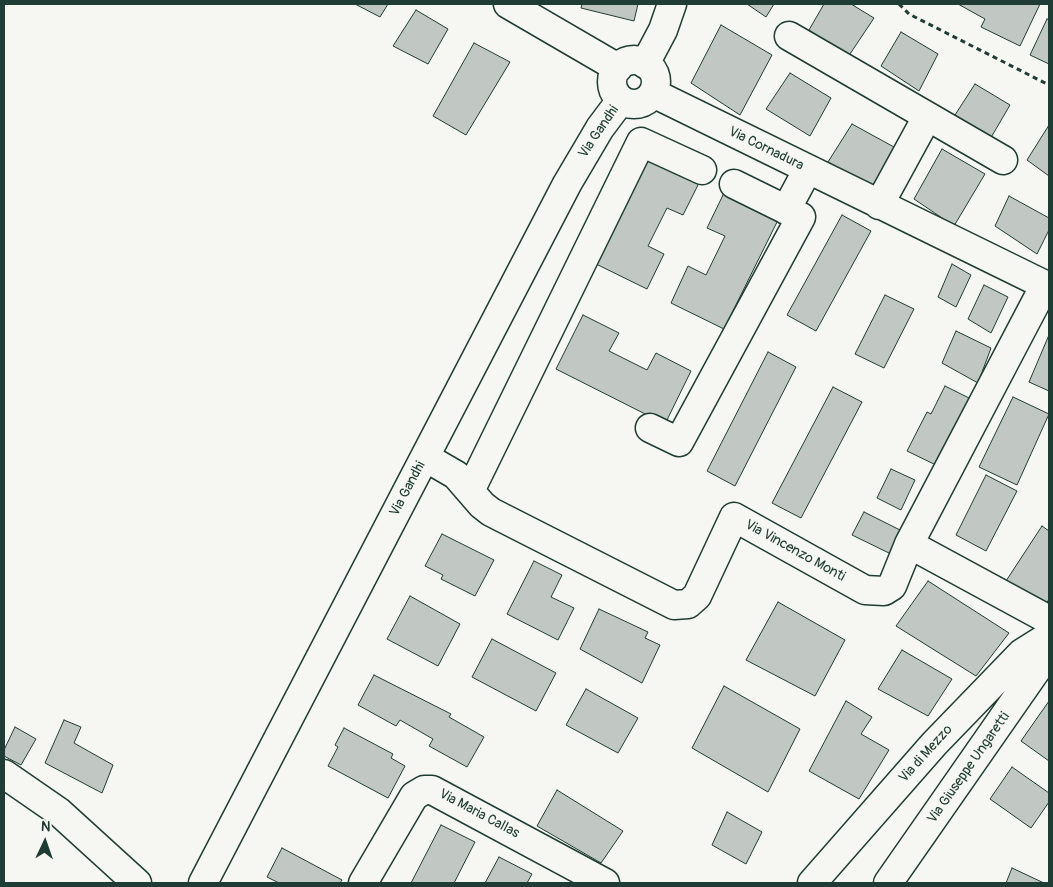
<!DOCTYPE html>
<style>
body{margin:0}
#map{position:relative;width:1053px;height:887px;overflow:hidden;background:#f6f6f2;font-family:Pangolin,sans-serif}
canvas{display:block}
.frame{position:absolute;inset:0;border:5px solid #1f3d34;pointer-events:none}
.north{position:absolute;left:20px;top:817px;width:50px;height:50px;-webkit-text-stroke:4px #f6f6f2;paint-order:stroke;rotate:3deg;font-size:14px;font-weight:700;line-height:20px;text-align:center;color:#1f3d34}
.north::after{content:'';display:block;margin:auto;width:18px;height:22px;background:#1f3d34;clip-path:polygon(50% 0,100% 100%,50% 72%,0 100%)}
</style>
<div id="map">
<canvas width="1053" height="887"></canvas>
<div class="frame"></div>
<div class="north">N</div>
</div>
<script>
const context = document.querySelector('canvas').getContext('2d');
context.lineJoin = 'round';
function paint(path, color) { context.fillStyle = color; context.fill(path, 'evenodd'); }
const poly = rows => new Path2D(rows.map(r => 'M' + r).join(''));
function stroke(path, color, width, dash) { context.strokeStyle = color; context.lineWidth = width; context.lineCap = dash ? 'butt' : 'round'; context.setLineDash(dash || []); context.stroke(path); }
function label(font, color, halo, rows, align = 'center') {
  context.font = font + ' Pangolin,sans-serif'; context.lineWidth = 4; context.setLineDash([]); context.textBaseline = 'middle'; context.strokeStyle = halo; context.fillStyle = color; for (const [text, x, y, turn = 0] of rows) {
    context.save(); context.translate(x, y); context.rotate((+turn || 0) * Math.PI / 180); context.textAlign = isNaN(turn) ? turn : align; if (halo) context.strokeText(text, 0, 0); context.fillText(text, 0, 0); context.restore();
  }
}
const building = poly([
 [355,4,388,4,380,17,355,4],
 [582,4,638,4,634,21,581,8,582,4],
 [747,4,774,4,766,17,747,4],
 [824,4,851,4,874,18,848,57,809,30,824,4],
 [958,4,1040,4,1020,46,981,27,985,19,958,4],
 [416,10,448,29,428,64,393,46,416,10],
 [1047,19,1049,20,1049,64,1030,55,1047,19],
 [721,25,772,55,740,115,691,83,721,25],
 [901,32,938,54,919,91,881,66,901,32],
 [474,43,510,62,466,135,433,116,474,43],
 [790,73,831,98,810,136,766,109,790,73],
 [975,84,1010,105,989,141,955,115,975,84],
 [852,124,894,147,873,187,828,162,852,124],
 [1049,125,1049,176,1027,160,1049,125],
 [942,149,985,174,954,226,914,199,942,149],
 [648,155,700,181,683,215,667,208,648,246,664,254,647,289,594,263,648,155],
 [724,193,778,220,724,329,671,303,688,266,706,275,725,236,707,228,724,193],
 [1009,196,1049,218,1049,230,1037,254,995,226,1009,196],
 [842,215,871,231,816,331,787,315,842,215],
 [952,264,971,275,956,307,938,297,952,264],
 [984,285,1008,297,991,333,968,319,984,285],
 [885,295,914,309,884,368,855,354,885,295],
 [583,315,619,333,609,351,647,370,656,353,691,371,665,424,556,369,583,315],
 [956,331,991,348,978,383,942,363,956,331],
 [1049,335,1049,391,1029,382,1049,335],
 [768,352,796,367,735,486,707,471,768,352],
 [945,386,971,399,938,466,907,451,927,412,931,414,945,386],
 [833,387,862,402,801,518,772,503,833,387],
 [1013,397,1049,414,1017,485,979,467,1013,397],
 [891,469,915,480,901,510,877,498,891,469],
 [986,475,1017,491,986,551,956,535,986,475],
 [864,512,902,531,891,554,852,535,864,512],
 [1042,526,1049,531,1049,599,1045,606,1006,581,1042,526],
 [442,534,494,560,475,596,441,579,443,575,425,566,442,534],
 [534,561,562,575,551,597,574,608,558,640,507,614,534,561],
 [928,581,1009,633,976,676,896,626,928,581],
 [410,596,460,624,438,666,387,639,410,596],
 [778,602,845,640,815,696,746,660,778,602],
 [599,609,648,632,645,638,660,645,642,683,580,649,599,609],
 [492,639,556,673,536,711,472,677,492,639],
 [902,650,952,679,928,716,878,689,902,650],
 [374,675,451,714,449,717,484,737,467,767,429,746,433,739,400,720,396,726,358,705,374,675],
 [724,686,800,729,768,792,692,748,724,686],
 [586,689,638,718,618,753,566,725,586,689],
 [846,701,872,717,861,734,889,750,859,799,809,771,846,701],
 [1049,701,1049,761,1021,741,1049,701],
 [64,720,81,727,74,743,113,765,102,793,45,763,64,720],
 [15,727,36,739,21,765,4,756,4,750,15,727],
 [344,728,393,754,391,758,405,766,388,798,328,766,338,747,335,745,344,728],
 [1012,767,1049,793,1049,802,1031,828,990,799,1012,767],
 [557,790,623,831,601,863,537,826,557,790],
 [727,812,762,832,746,864,712,845,727,812],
 [441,825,475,842,454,883,411,883,441,825],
 [282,848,342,880,340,883,279,883,267,877,282,848],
 [499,857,532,874,527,883,485,883,499,857],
 [1012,868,1044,883,1006,883,1012,868]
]);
const path = poly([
 [899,4,909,14,1049,85]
]);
const minor = poly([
 [508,4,618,68],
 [789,36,1003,160],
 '612 82a22 22 0 1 1 44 0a22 22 0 1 1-44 0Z',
 [645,64,663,30,672,4],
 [653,93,1049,287],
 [879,205,927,117],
 [786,210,808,169],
 [650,428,679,442,801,217,734,184],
 [425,457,456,475,482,505,491,512,674,605,688,604,697,596,734,517,865,590,884,591,892,586,909,544,1045,285],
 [470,491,641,142,702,170],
 [909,544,1049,620],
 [4,774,59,812,137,883],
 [203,883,567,184,600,128,621,100],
 [363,883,414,796,424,790,432,790,605,883],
 [812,883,934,744,1022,653,1049,636],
 [888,883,1049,652]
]);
const streetNames = [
 ["Via Gandhi",599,132,-56],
 ["Via Cornadura",766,149,26],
 ["Via Gandhi",408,489,-62],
 ["Via Vincenzo Monti",795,551,29],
 ["Via di Mezzo",926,754,-48],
 ["Via Giuseppe Ungaretti",969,768,-55],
 ["Via Maria Callas",479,814,28]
];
paint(building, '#c1c8c3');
stroke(building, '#1f3d34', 1);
stroke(minor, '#1f3d34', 31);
stroke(path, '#1f3d34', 3, [5, 4]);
stroke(minor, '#f6f6f2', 28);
label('14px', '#1f3d34', '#f6f6f2', streetNames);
</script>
